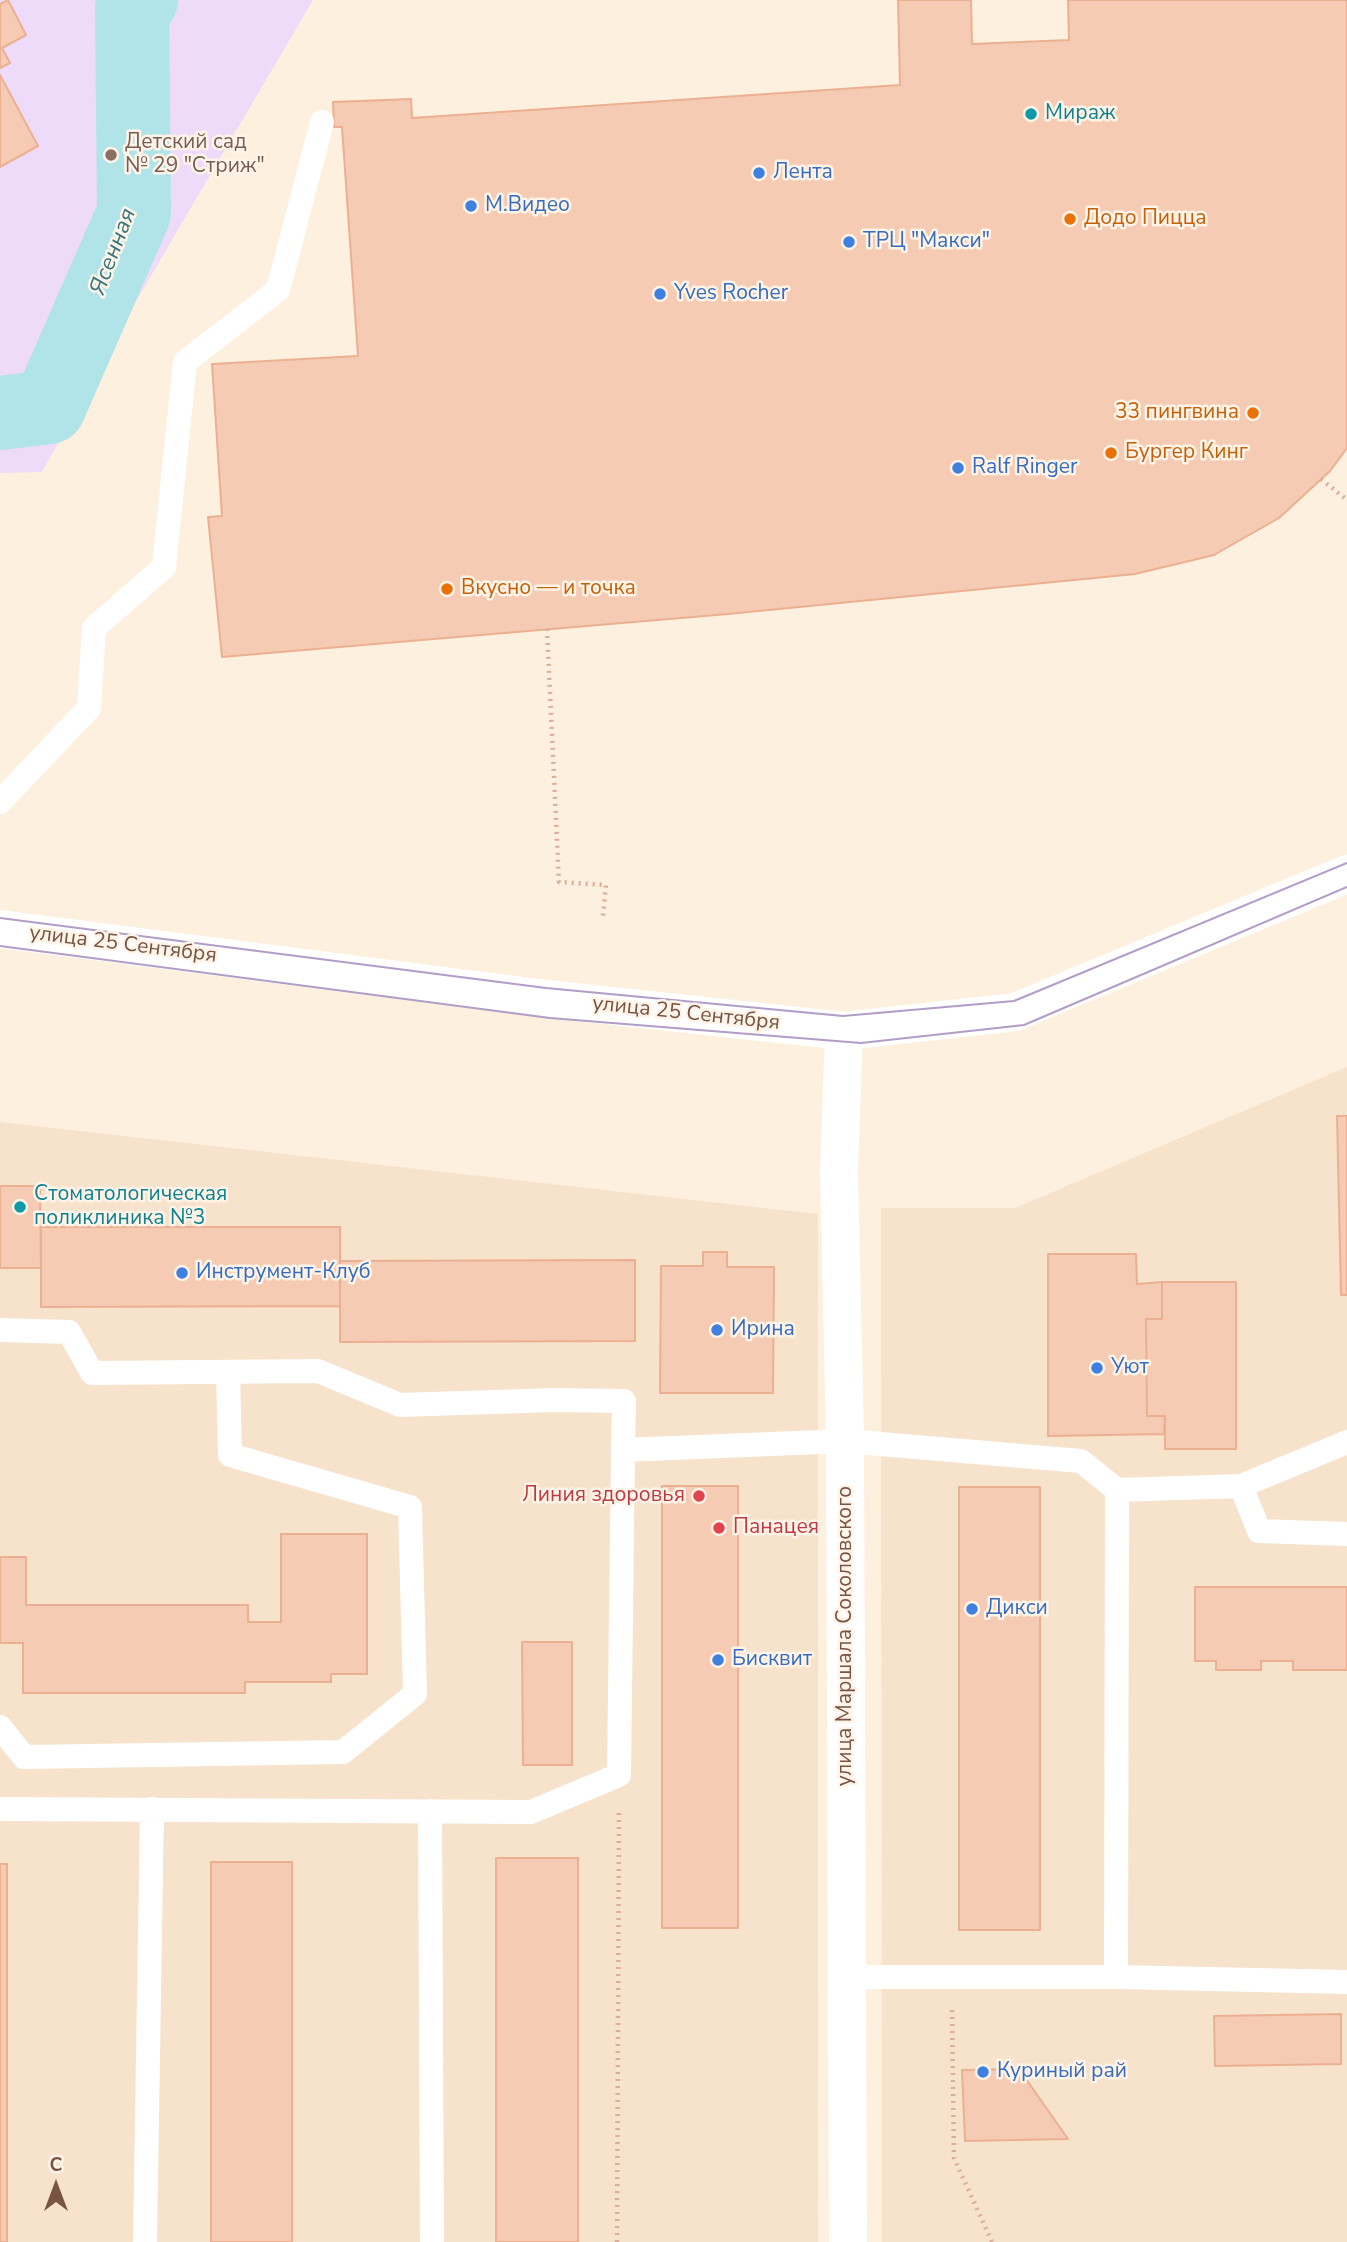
<!DOCTYPE html>
<meta charset="utf-8">
<style>
body{margin:0}
#map{position:relative;width:1347px;height:2242px;overflow:hidden;background:#fef0de;font-family:"Nunito Sans",sans-serif}
canvas{display:block}
.north{position:absolute;left:21px;top:2151px;width:70px;height:70px;-webkit-text-stroke:5px #fff4e7;paint-order:stroke;rotate:0deg;font-size:19px;font-weight:700;line-height:28px;text-align:center;color:#775444}
.north::after{content:'';display:block;margin:auto;width:24px;height:32px;background:#775444;clip-path:polygon(50% 0,100% 100%,50% 72%,0 100%)}
</style>
<div id="map">
<canvas width="1347" height="2242"></canvas>
<div class="north">С</div>
</div>
<script>
const context = document.querySelector('canvas').getContext('2d');
context.lineJoin = 'round';
function paint(path, color) { context.fillStyle = color; context.fill(path, 'evenodd'); }
const poly = rows => new Path2D(rows.map(r => 'M' + r).join(''));
function stroke(path, color, width, dash) { context.strokeStyle = color; context.lineWidth = width; context.lineCap = dash ? 'butt' : 'round'; context.setLineDash(dash || []); context.stroke(path); }
function label(font, color, halo, rows, align = 'center') {
  context.font = font + ' "Nunito Sans",sans-serif'; context.lineWidth = 5; context.setLineDash([]); context.textBaseline = 'middle'; context.strokeStyle = halo; context.fillStyle = color; for (const [text, x, y, turn = 0] of rows) {
    context.save(); context.translate(x, y); context.rotate((+turn || 0) * Math.PI / 180); context.textAlign = isNaN(turn) ? turn : align; if (halo) context.strokeText(text, 0, 0); context.fillText(text, 0, 0); context.restore();
  }
}
const residential = poly([
 [1347,1067,1347,2242,882,2242,881,1208,1015,1208],
 [0,1122,818,1214,818,2242,0,2242]
]);
const education = poly([
 [0,0,313,0,135,303,42,472,0,473]
]);
const river = poly([
 [0,413,49,407,134,213,132,8,141,0]
]);
const building = poly([
 [8,0,26,35,2,48,10,63,0,68,0,4,8,0],
 [898,0,971,0,972,44,1069,40,1068,0,1347,0,1347,448,1330,471,1279,518,1214,555,1135,574,728,614,222,657,208,517,222,516,212,364,358,356,342,127,334,127,333,102,411,99,412,118,900,85,898,0],
 [0,75,38,146,0,167,0,75],
 [1337,1116,1347,1116,1347,1295,1341,1295,1337,1116],
 [0,1186,40,1186,41,1268,0,1268,0,1186],
 [41,1227,340,1227,340,1306,41,1307,41,1227],
 [703,1252,727,1252,727,1267,774,1267,773,1393,660,1393,661,1266,703,1266,703,1252],
 [1048,1254,1136,1254,1137,1284,1162,1282,1162,1319,1146,1319,1147,1416,1165,1416,1164,1434,1048,1436,1048,1254],
 [635,1260,635,1341,340,1342,340,1261,635,1260],
 [1162,1282,1236,1282,1236,1449,1165,1449,1165,1416,1147,1416,1146,1319,1162,1319,1162,1282],
 [662,1486,738,1486,738,1928,662,1928,662,1486],
 [959,1487,1040,1487,1040,1930,959,1930,959,1487],
 [281,1534,367,1534,367,1674,331,1674,331,1682,245,1682,245,1693,23,1693,23,1643,0,1643,0,1557,26,1557,26,1605,248,1605,248,1622,281,1622,281,1534],
 [1195,1587,1347,1587,1347,1670,1293,1670,1293,1661,1261,1661,1261,1670,1216,1670,1216,1661,1195,1661,1195,1587],
 [522,1642,572,1642,572,1765,523,1765,522,1642],
 [496,1858,578,1858,578,2242,496,2242,496,1858],
 [211,1862,292,1862,292,2242,211,2242,211,1862],
 [0,1864,7,1864,7,2242,0,2242,0,1864],
 [1341,2014,1341,2064,1215,2066,1214,2016,1341,2014],
 [1019,2069,1068,2139,965,2141,962,2070,1019,2069]
]);
const path = poly([
 [1321,479,1347,500],
 [547,629,559,882,606,885,603,916],
 [952,2010,954,2158,992,2242],
 [617,2242,619,1811]
]);
const lane = poly([
 [0,802,89,708,94,628,164,567,185,362,278,290,322,122],
 [0,1330,69,1332,92,1373,318,1371,400,1405,555,1400,624,1401,623,1450],
 [1241,1486,1347,1442],
 [0,1727,24,1757,343,1752,415,1694,410,1507,230,1455,228,1372],
 [0,1809,531,1812,619,1775,623,1450,845,1441,1081,1461,1117,1490,1241,1486,1259,1531,1347,1534],
 [430,1811,432,2242],
 [847,1977,1116,1977,1347,1982],
 [1116,1977,1117,1490],
 [145,2242,152,1809]
]);
const street = poly([
 [844,1031,839,1173,845,1441,848,2242]
]);
const secondary = poly([
 [0,929,539,998,844,1031,1015,1012,1347,874]
]);
const tram = poly([
 [0,918,546,988,843,1016,1014,1001,1347,863],
 [0,946,550,1018,861,1043,1024,1025,1347,887]
]);
const markers = [
 [1031,114,7,"#0f9aa8"],
 [111,155,7,"#8d6e63"],
 [759,173,7,"#3f7fe0"],
 [471,206,7,"#3f7fe0"],
 [1070,219,7,"#e8710a"],
 [849,242,7,"#3f7fe0"],
 [660,294,7,"#3f7fe0"],
 [1253,413,7,"#e8710a"],
 [1111,453,7,"#e8710a"],
 [958,468,7,"#3f7fe0"],
 [447,589,7,"#e8710a"],
 [20,1207,7,"#0f9aa8"],
 [182,1273,7,"#3f7fe0"],
 [717,1330,7,"#3f7fe0"],
 [1097,1368,7,"#3f7fe0"],
 [699,1496,7,"#e0444e"],
 [719,1528,7,"#e0444e"],
 [972,1609,7,"#3f7fe0"],
 [718,1660,7,"#3f7fe0"],
 [983,2072,7,"#3f7fe0"]
];
const cultureNames = [
 ["Мираж",1045,114],
 ["Стоматологическая",34,1195],
 ["поликлиника №3",34,1219]
];
const educationNames = [
 ["Детский сад",125,143],
 ["№ 29 \"Стриж\"",125,167]
];
const shopNames = [
 ["Лента",773,173],
 ["М.Видео",485,206],
 ["ТРЦ \"Макси\"",863,242],
 ["Yves Rocher",674,294],
 ["Ralf Ringer",972,468],
 ["Инструмент-Клуб",196,1273],
 ["Ирина",731,1330],
 ["Уют",1111,1368],
 ["Дикси",986,1609],
 ["Бисквит",732,1660],
 ["Куриный рай",997,2072]
];
const foodNames = [
 ["Додо Пицца",1084,219],
 ["33 пингвина",1239,413,"right"],
 ["Бургер Кинг",1125,453],
 ["Вкусно — и точка",461,589]
];
const streetNames = [
 ["улица 25 Сентября",123,945,7],
 ["улица 25 Сентября",686,1014,6],
 ["улица Маршала Соколовского",846,1636,-90]
];
const healthNames = [
 ["Линия здоровья",685,1496],
 ["Панацея",733,1528,"left"]
];
const waterNames = [
 ["Ясенная",114,252,-69]
];
paint(residential, '#f7e2cc');
paint(education, '#eedbfa');
stroke(river, '#b1e4e9', 74);
paint(building, '#f6cbb3');
stroke(building, '#ebb092', 2);
stroke(path, '#dbae97', 4.5, [2, 5]);
stroke(lane, '#fff', 24);
stroke(street, '#fff', 38);
stroke(secondary, '#fff', 38);
stroke(tram, '#b29dc8', 2);
for (const [x, y, r, color] of markers) { const dot = new Path2D(); dot.arc(x, y, r, 0, 2 * Math.PI); context.fillStyle = color; context.fill(dot); stroke(dot, '#fff4e7', 2.5); }
label('21px', '#0d838f', '#fff4e7', cultureNames, 'left');
label('21px', '#785e54', '#fff4e7', educationNames, 'left');
label('21px', '#366cbe', '#fff4e7', shopNames, 'left');
label('21px', '#c56008', '#fff4e7', foodNames, 'left');
label('21px', '#775444', '#fff4e7', streetNames);
label('21px', '#be3a42', '#fff4e7', healthNames, 'right');
label('italic 23px', '#36767e', '#fff4e7', waterNames);
</script>
